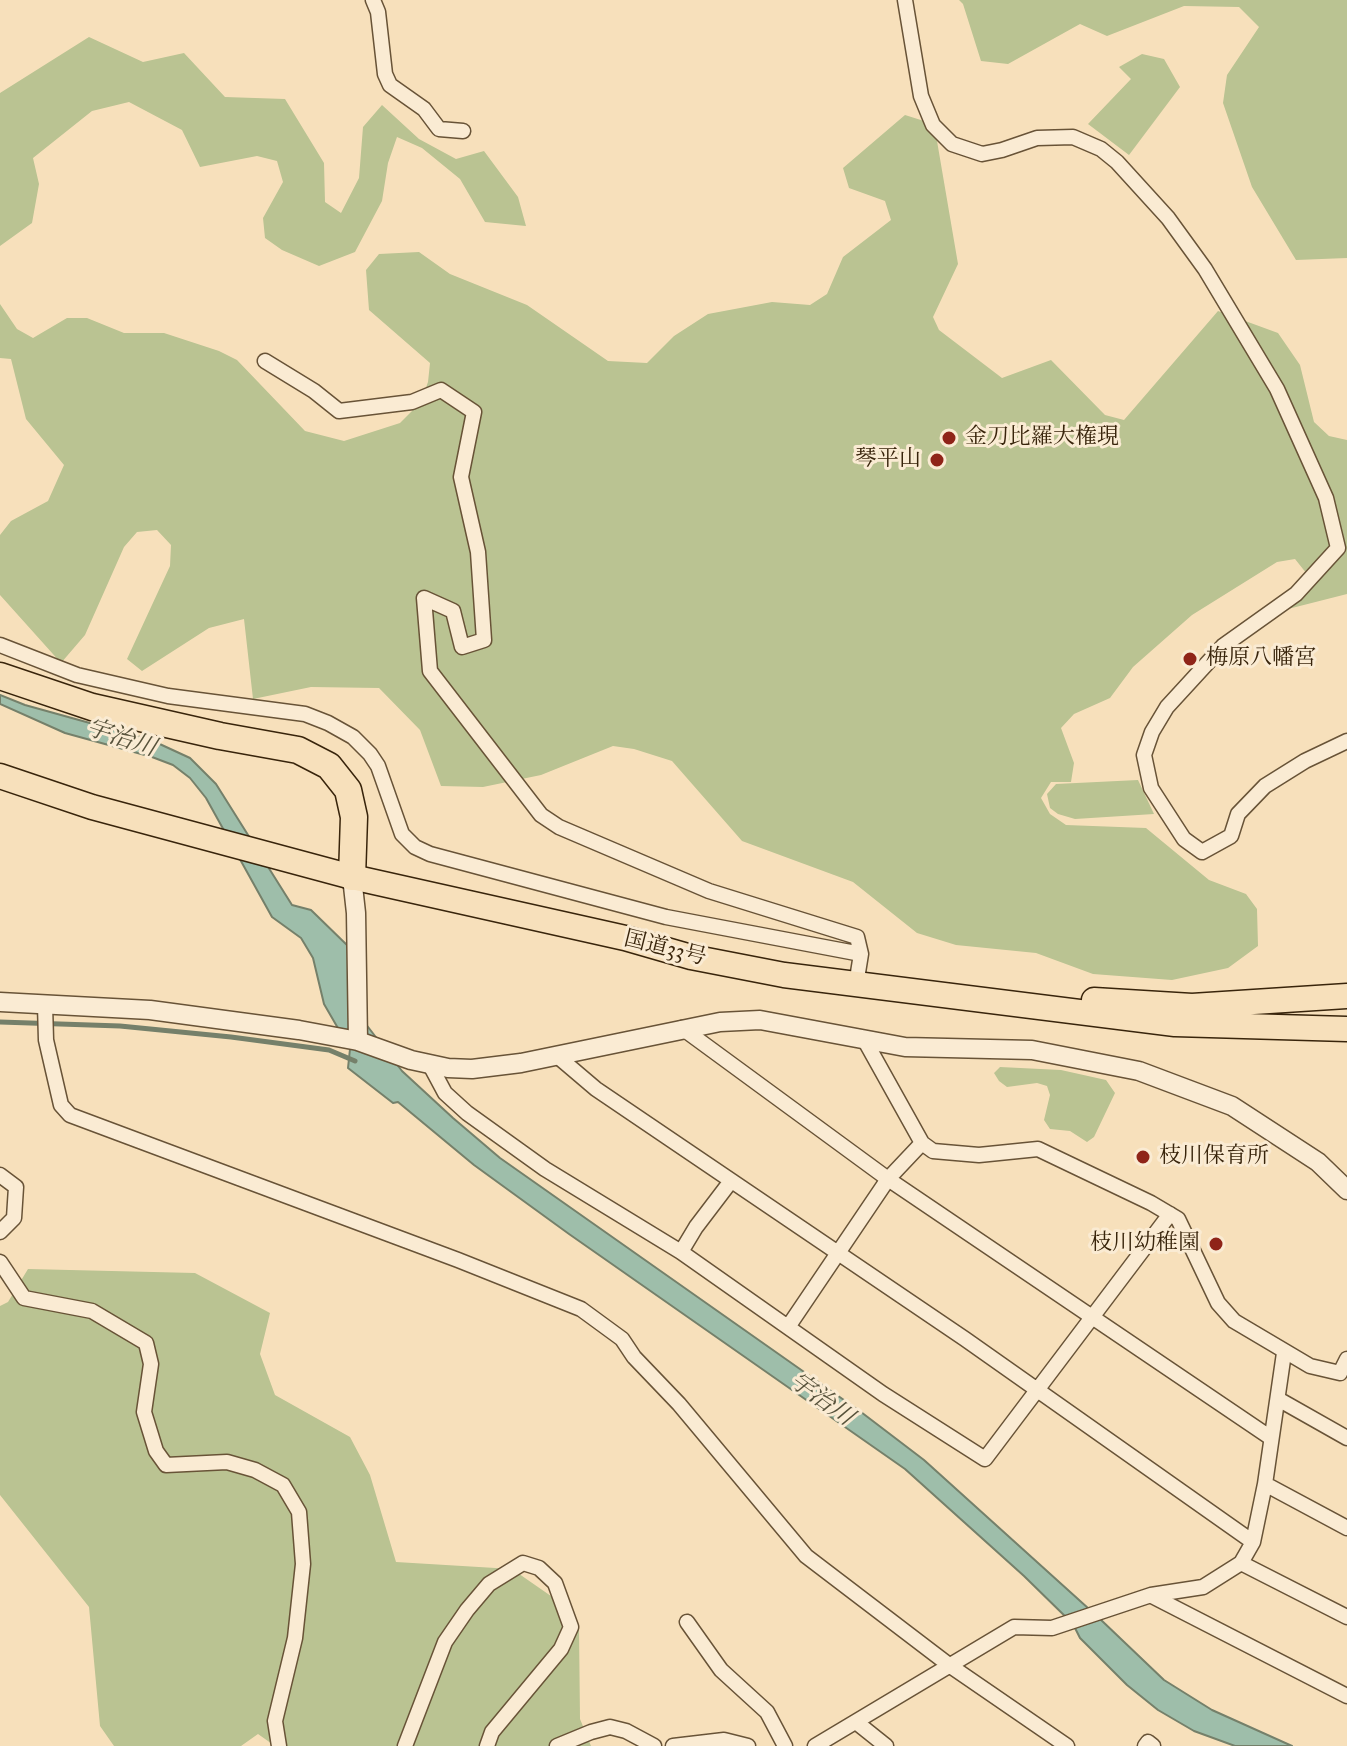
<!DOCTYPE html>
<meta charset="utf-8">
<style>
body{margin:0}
canvas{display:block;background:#f7e0bb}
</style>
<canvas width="1347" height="1746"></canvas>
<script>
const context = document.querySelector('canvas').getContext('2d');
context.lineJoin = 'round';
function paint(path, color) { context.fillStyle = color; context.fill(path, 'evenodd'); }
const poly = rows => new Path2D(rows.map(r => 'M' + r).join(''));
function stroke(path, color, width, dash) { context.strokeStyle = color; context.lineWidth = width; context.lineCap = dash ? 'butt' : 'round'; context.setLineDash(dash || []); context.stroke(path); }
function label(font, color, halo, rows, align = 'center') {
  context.font = font + ' "IM FELL Great Primer","Noto Serif JP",serif'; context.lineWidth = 6; context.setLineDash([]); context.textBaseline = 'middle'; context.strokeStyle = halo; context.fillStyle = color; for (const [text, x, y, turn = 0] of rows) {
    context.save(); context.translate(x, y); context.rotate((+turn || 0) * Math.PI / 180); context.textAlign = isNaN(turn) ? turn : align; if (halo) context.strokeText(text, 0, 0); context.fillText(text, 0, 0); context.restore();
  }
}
const green = poly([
 [959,0,1347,0,1347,258,1296,260,1252,187,1223,103,1227,75,1259,27,1239,7,1184,6,1107,36,1080,24,1008,64,981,61,963,4],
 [89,37,143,62,184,53,225,97,285,99,324,163,325,202,341,213,359,178,363,127,382,105,419,139,456,159,484,151,518,197,526,226,485,222,460,179,422,148,397,137,388,163,382,201,355,252,319,266,282,250,265,238,263,218,283,182,277,161,257,156,200,167,182,130,129,102,92,111,33,158,39,184,32,223,0,246,0,93],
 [1142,54,1164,59,1180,87,1129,155,1088,124,1131,79,1119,67],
 [905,115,924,121,937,141,958,264,933,317,939,330,1002,378,1051,360,1105,415,1124,420,1218,311,1278,333,1300,365,1314,422,1329,436,1347,440,1347,594,1288,609,1307,574,1295,559,1277,562,1192,615,1133,667,1110,698,1074,714,1061,728,1074,763,1071,782,1051,782,1041,798,1050,814,1066,825,1146,828,1209,880,1246,894,1257,909,1258,946,1228,968,1172,980,1093,974,1036,953,956,945,917,933,853,882,742,841,672,761,634,749,613,746,541,775,483,787,441,786,420,730,379,688,311,687,253,699,244,619,209,628,142,671,127,659,170,566,171,545,157,530,137,532,124,547,85,635,61,663,0,595,0,535,11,521,48,501,64,465,26,419,11,359,0,358,0,304,17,329,33,338,67,318,87,318,124,333,164,333,219,351,237,360,305,431,344,441,400,423,421,402,428,382,430,363,369,310,366,270,379,254,419,252,450,274,527,305,608,361,647,363,674,336,708,314,772,302,810,305,827,294,843,257,891,220,885,201,849,188,843,168],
 [1138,780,1154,814,1075,819,1058,814,1050,808,1047,794,1056,784],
 [1000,1067,1061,1070,1106,1080,1115,1093,1094,1137,1087,1142,1070,1131,1050,1129,1044,1120,1050,1095,1047,1086,1037,1083,1007,1087,999,1081,994,1073],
 [28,1269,195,1273,270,1313,260,1354,275,1395,350,1437,370,1475,396,1562,512,1569,561,1603,579,1628,580,1719,591,1746,275,1746,258,1734,241,1746,114,1746,100,1726,89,1607,0,1495,0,1306,8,1302]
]);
const water = poly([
 [0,695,25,705,151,740,190,758,216,784,292,905,311,910,349,947,351,974,348,1001,402,1071,453,1118,500,1158,861,1412,924,1460,1099,1618,1164,1680,1212,1710,1292,1746,1235,1746,1194,1731,1158,1710,1127,1685,1080,1638,1073,1624,1024,1576,905,1469,569,1234,474,1165,398,1102,393,1103,348,1068,350,1049,324,1004,313,958,301,938,272,917,206,798,190,778,173,765,152,757,65,733,0,704,0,695]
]);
const stream = poly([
 [0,1022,120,1026,231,1037,329,1050,355,1061]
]);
const minor = poly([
 [373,0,378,12,385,74,390,85,424,109,439,129,463,131],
 [905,0,921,96,933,125,952,144,982,154,1002,150,1037,138,1073,137,1101,149,1117,162,1168,218,1205,269,1277,389,1326,498,1338,548,1296,594,1223,646,1167,707,1152,732,1144,755,1151,788,1184,839,1202,852,1231,836,1238,814,1265,786,1305,761,1347,741],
 [265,361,314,391,339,411,412,402,441,390,474,412,461,477,478,552,484,640,462,647,453,611,424,598,430,671,541,815,559,827,709,891,857,937,861,954,856,985],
 [0,645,77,675,168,696,305,714,328,723,353,737,370,754,378,766,402,834,415,847,430,854,666,917,861,954],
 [45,1005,46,1040,61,1105,70,1115,458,1260,581,1309,622,1339,634,1357,679,1404,806,1556,949,1665,1067,1746],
 [682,1028,888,1179,1271,1438],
 [864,1039,922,1143,933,1151,979,1155,1038,1149,1151,1203,1178,1219,1218,1303,1234,1321,1310,1366,1340,1373,1347,1359],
 [556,1055,596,1089,965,1339,1253,1542],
 [430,1065,445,1093,467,1113,545,1169,681,1252],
 [0,1175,16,1187,14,1218,0,1232],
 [731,1181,696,1227,681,1252,883,1394,985,1459,1170,1214],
 [0,1262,24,1298,92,1311,146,1343,151,1364,144,1412,156,1451,166,1465,227,1462,255,1470,283,1485,299,1512,303,1564,295,1638,275,1721,279,1746],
 [788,1327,888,1179,922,1143],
 [1278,1399,1347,1438],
 [1265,1484,1347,1528],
 [1241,1563,1347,1617],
 [1152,1596,1347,1696],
 [687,1622,721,1670,767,1712,785,1746],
 [856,1722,886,1746],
 [405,1746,445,1642,467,1610,489,1584,523,1563,539,1568,555,1583,571,1627,561,1649,492,1732,487,1746],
 [557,1746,591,1732,610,1727,626,1731,654,1746],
 [673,1746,724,1740,748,1746],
 [815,1746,1014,1627,1052,1628,1151,1595,1203,1587,1241,1563,1253,1542,1265,1484,1284,1353],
 [1145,1746,1148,1742,1153,1746]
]);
const tertiary = poly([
 [352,877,356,913,358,1041],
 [0,1002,150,1010,299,1030,358,1041,411,1060,448,1068,472,1069,521,1063,720,1022,760,1020,905,1047,1032,1050,1139,1071,1232,1106,1318,1162,1347,1190]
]);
const trunk = poly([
 [0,776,92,807,352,877,625,938,691,957,784,975,1175,1024,1347,1029],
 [1094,1000,1192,1006,1347,996]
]);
const motorway = poly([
 [0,676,92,707,220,736,298,750,329,766,348,790,354,817,352,877]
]);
const markers = [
 [949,438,8,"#8f2418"],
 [937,460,8,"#8f2418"],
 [1190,659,8,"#8f2418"],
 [1143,1157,8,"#8f2418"],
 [1216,1244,8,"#8f2418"]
];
const poiNames = [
 ["金刀比羅大権現",965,438],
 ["琴平山",921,460,"right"],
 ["梅原八幡宮",1206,659],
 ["枝川保育所",1159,1157],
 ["枝川幼稚園",1200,1244,"right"]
];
const streetNames = [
 ["国道33号",665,949,14]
];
const waterNames = [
 ["宇治川",121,739,18],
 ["宇治川",821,1400,36]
];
paint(green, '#bac392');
paint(water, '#9ebeaa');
stroke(water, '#75806a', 2);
stroke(stream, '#75806a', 5);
stroke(minor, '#685337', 17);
stroke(tertiary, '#685337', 21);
stroke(trunk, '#38240b', 27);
stroke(motorway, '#38240b', 29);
stroke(minor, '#faebd3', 14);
stroke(tertiary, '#faebd3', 18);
stroke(trunk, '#f7e0bb', 24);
stroke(motorway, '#f7e0bb', 26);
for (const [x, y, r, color] of markers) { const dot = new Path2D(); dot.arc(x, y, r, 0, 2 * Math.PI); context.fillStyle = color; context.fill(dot); stroke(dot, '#faebd3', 3); }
label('22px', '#38240b', '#faebd3', poiNames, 'left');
label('22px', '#38240b', '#faebd3', streetNames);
label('italic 24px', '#57523b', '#faebd3', waterNames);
</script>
